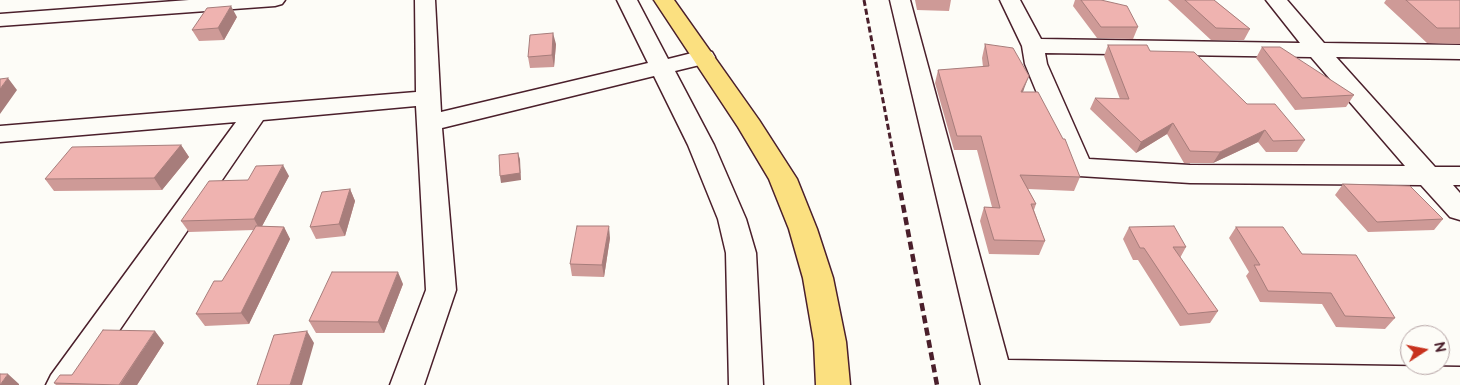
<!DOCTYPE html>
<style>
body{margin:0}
#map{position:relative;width:1460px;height:385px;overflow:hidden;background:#fdfcf7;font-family:"Balsamiq Sans",sans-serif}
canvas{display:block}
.north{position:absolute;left:1400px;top:325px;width:50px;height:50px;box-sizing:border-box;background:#fdfcf7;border:1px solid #b5a4a5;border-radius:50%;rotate:79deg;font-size:14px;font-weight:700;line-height:20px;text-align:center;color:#4a1f2b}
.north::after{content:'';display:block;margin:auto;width:18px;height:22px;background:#c8321e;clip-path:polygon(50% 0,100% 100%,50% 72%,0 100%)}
</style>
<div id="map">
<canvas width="1460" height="385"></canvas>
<div class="north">N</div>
</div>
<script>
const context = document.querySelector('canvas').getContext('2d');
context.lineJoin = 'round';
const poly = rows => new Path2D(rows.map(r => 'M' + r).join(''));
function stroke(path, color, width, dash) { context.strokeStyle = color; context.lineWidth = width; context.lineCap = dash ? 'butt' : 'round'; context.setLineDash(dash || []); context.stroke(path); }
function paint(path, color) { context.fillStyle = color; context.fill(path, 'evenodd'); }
const minor = poly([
 [189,0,285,0,282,4,275,6,0,26,0,14,189,0],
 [415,0,435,0,441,112,648,63,617,0,637,0,668,59,704,50,712,52,715,57,712,62,675,71,714,145,746,219,756,253,763,385,729,385,726,253,718,219,688,145,654,76,442,128,456,290,424,385,390,385,426,290,416,106,263,120,82,385,46,385,51,375,236,122,0,142,0,126,416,92,415,0],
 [890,0,910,0,1008,360,1460,367,1460,385,981,385,890,0],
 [1000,0,1020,0,1041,39,1300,43,1266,0,1287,0,1324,43,1460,45,1460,59,1336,57,1435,167,1460,167,1460,185,1453,185,1460,193,1460,220,1450,217,1421,185,1190,183,1079,176,1070,173,1025,64,1022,46,1000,0],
 [1045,53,1311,57,1405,166,1190,165,1089,159,1047,64,1045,53]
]);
const primary = poly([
 [654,0,674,0,759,120,797,179,817,229,833,278,846,342,850,385,816,385,814,342,803,278,789,229,769,179,738,127,654,0]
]);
const railFar1 = poly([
 [864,0,896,169]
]);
const rail = poly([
 [896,168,937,385]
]);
const wall = poly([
 [915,0,951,0,949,11,917,10],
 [1075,0,1101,0,1138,27,1133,39,1097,38,1073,6],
 [1168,0,1214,0,1250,29,1244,40,1211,40],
 [1386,0,1460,0,1460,44,1427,43,1384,3],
 [237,17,224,40,199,41,192,30],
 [556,44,554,67,530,68,528,57],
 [985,44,1024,89,1023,92,1080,177,1074,191,1028,189,1036,204,1034,210,1045,241,1039,255,989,254,980,221,984,207,992,207,977,150,954,150,935,83,938,70,983,67,982,58],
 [1108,45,1150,51,1247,104,1305,140,1297,152,1266,152,1258,142,1213,163,1184,163,1167,134,1136,153,1090,109,1095,98,1120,99,1104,56],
 [1262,47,1354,95,1346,107,1295,110,1256,58],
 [181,145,189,157,162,190,54,191,45,179],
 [289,176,262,226,284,227,290,239,249,324,205,326,196,314,222,281,254,230,189,232,181,221,248,180],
 [1343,184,1443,219,1434,230,1368,232,1335,195],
 [350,189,355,201,345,236,316,239,310,227],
 [1129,227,1186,247,1180,258,1218,311,1210,323,1180,326,1138,260,1133,260,1123,239],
 [1236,227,1302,254,1395,318,1385,329,1336,327,1322,304,1260,302,1246,276,1249,272,1229,238],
 [610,238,604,277,572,276,570,264],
 [403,284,384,333,316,333,309,321],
 [164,343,137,385,56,385,54,383,72,375]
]);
const shadedWall = poly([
 [231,6,237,17,224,40,218,28],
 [553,33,556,44,554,67,552,55],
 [1029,76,1024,89,1017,105,1021,92],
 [8,78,17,90,0,114,0,89],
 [1173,123,1167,134,1136,153,1141,142],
 [1265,130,1258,142,1213,163,1220,152],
 [181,145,189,157,162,190,154,178],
 [518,153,520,159,521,180,501,183,500,176],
 [283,165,289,176,260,230,254,219],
 [350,189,355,201,345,236,339,224],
 [609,226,610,238,604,277,602,265],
 [284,227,290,239,249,324,241,313],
 [398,272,403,284,384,333,378,322],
 [155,331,164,343,137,385,120,385],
 [307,331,314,343,302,385,290,385],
 [8,374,19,384,19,385,0,385]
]);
const building = poly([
 [1081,0,1101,0,1127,6,1138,27,1101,27,1081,0],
 [1185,0,1214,0,1250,29,1216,28,1185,0],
 [1406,0,1460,0,1460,28,1437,28,1406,0],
 [231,6,218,28,192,30,207,8,231,6],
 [553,33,552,55,528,57,530,35,553,33],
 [985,44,1013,48,1029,76,1021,92,1038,92,1063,139,1065,139,1080,177,1020,175,1036,204,1031,204,1045,241,994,240,984,207,1000,208,981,136,957,136,938,70,989,66,985,44],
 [1108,45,1147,45,1150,51,1194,52,1247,104,1275,104,1305,140,1273,141,1265,130,1220,152,1190,151,1173,123,1141,142,1095,98,1129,99,1108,45],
 [1262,47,1280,47,1354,95,1302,98,1262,47],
 [8,78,0,89,0,79,8,78],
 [181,145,154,178,45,179,72,147,181,145],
 [518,153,520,173,500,176,499,155,518,153],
 [283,165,254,219,181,221,209,181,248,180,256,166,283,165],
 [1343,184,1410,186,1443,219,1377,222,1343,184],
 [350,189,339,224,310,227,322,192,350,189],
 [256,226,284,227,241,313,196,314,214,281,222,281,256,226],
 [577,226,609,226,602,265,570,264,577,226],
 [1174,226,1186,247,1173,247,1218,311,1188,314,1144,248,1140,248,1129,227,1174,226],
 [1236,227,1283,227,1302,254,1356,255,1395,318,1345,316,1331,293,1268,291,1254,265,1260,265,1236,227],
 [332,272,398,272,378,322,309,321,332,272],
 [103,330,155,331,119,385,54,383,60,375,72,375,103,330],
 [307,331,290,385,257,385,274,335,307,331],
 [0,374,8,374,0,385,0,374]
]);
stroke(minor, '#4a1f2b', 3);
stroke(primary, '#4a1f2b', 3);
paint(minor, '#fdfcf7');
paint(primary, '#fbe080');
stroke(railFar1, '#4a1f2b', 3, [6, 3]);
stroke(rail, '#4a1f2b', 4.5, [8, 4.5]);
paint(wall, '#ce9a97');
paint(shadedWall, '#a77d7b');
paint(building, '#efb3b0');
stroke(building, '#a77d7b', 1);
</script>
